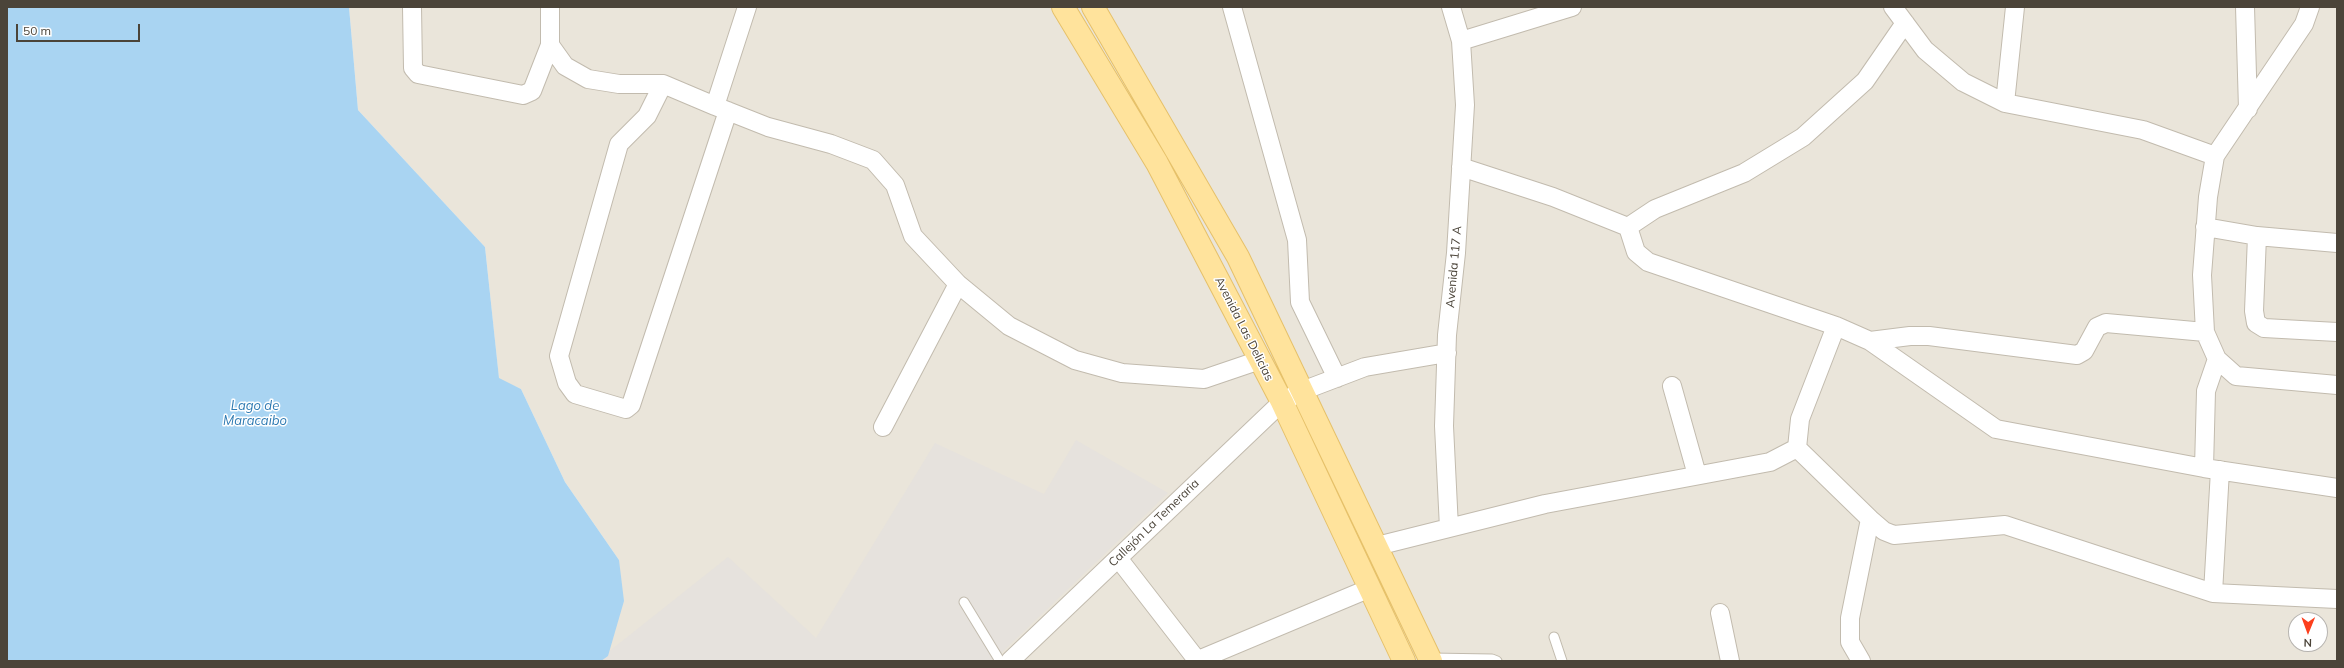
<!DOCTYPE html>
<meta charset="utf-8">
<style>
body{margin:0}
#map{position:relative;width:2344px;height:668px;overflow:hidden;background:#f6f3ec;font-family:Mulish,sans-serif}
canvas{display:block}
.frame{position:absolute;inset:0;border:8px solid #4b4439;pointer-events:none}
.north{position:absolute;left:2288px;top:612px;width:40px;height:40px;box-sizing:border-box;background:#fff;border:1px solid #b7b4b0;border-radius:50%;rotate:181deg;font-size:11px;font-weight:700;line-height:16px;text-align:center;color:#4b4439}
.north::after{content:'';display:block;margin:auto;width:14px;height:18px;background:#fc3f1d;clip-path:polygon(50% 0,100% 100%,50% 72%,0 100%)}
.scale{position:absolute;left:16px;top:24px;width:124px;height:18px;box-sizing:border-box;border:2px solid #4b4439;border-top:0;padding-left:5px;font-size:12px;line-height:14px;white-space:nowrap;color:#4b4439;-webkit-text-stroke:3px #fff;paint-order:stroke}
</style>
<div id="map">
<canvas width="2344" height="668"></canvas>
<div class="frame"></div>
<div class="north">N</div>
<div class="scale">50 m</div>
</div>
<script>
const context = document.querySelector('canvas').getContext('2d');
context.lineJoin = 'round';
function paint(path, color) { context.fillStyle = color; context.fill(path, 'evenodd'); }
const poly = rows => new Path2D(rows.map(r => 'M' + r).join(''));
function stroke(path, color, width, dash) { context.strokeStyle = color; context.lineWidth = width; context.lineCap = dash ? 'butt' : 'round'; context.setLineDash(dash || []); context.stroke(path); }
function label(font, color, halo, rows, align = 'center') {
  context.font = font + ' Mulish,sans-serif'; context.lineWidth = 3; context.setLineDash([]); context.textBaseline = 'middle'; context.strokeStyle = halo; context.fillStyle = color; for (const [text, x, y, turn = 0] of rows) {
    context.save(); context.translate(x, y); context.rotate((+turn || 0) * Math.PI / 180); context.textAlign = isNaN(turn) ? turn : align; if (halo) context.strokeText(text, 0, 0); context.fillText(text, 0, 0); context.restore();
  }
}
const residential = poly([
 [349,7,2337,7,2337,661,601,661,619,560,565,482,521,389,499,379,485,247,358,110],
 [2296,620,2320,620,2320,644,2296,644]
]);
const industrial = poly([
 [1076,440,1168,493,993,661,597,661,728,557,816,638,935,443,1044,494]
]);
const water = poly([
 [7,7,349,7,358,110,485,247,499,378,521,389,565,482,619,560,624,601,608,656,601,661,7,661]
]);
const lane = poly([
 [964,602,1000,661],
 [1554,637,1562,661],
 [1431,658,1492,659,1497,661]
]);
const street = poly([
 [412,7,413,68,418,74,523,95,532,91,550,45],
 [550,7,550,45,565,66,588,79,619,84,663,84,715,106],
 [747,7,715,106,768,127,831,144,873,160,895,185,913,236,958,284,1009,326,1075,360,1122,373,1204,379,1260,360],
 [1232,7,1297,240,1300,302,1337,378],
 [1893,7,1925,50,1963,82,2005,103,2143,130,2215,156],
 [2245,7,2248,109],
 [2310,7,2304,24,2215,156,2208,197,2202,275,2205,332,2217,359,2236,376,2337,385],
 [1461,41,1572,7],
 [663,84,647,116,619,144,559,356,567,383,575,394,626,409,631,405,728,111],
 [2005,103,2015,7],
 [1461,167,1553,197,1628,227,1655,209,1744,173,1803,137,1865,81,1905,23],
 [1628,227,1636,252,1648,262,1836,326,1870,341,1910,336,1929,336,2077,355,2084,351,2097,327,2106,323,2205,332],
 [2205,227,2257,236,2337,243],
 [2257,236,2254,311,2256,323,2264,328,2337,332],
 [1870,341,1996,429,2204,468,2337,488],
 [1672,386,1697,475],
 [883,427,958,284],
 [1797,448,1800,419,1836,326],
 [2204,468,2206,391,2217,359],
 [1449,528,1444,426,1447,335,1456,253,1465,105,1461,41,1451,7],
 [1377,546,1545,504,1770,462,1797,448,1870,519,1884,531,1894,535,2005,525,2213,593,2337,599],
 [1118,558,1197,660],
 [2213,593,2220,470],
 [1720,613,1730,661],
 [1010,661,1282,402,1302,391,1365,367,1447,353],
 [1196,661,1368,589],
 [1861,661,1850,642,1850,618,1870,519]
]);
const primary = poly([
 [1063,7,1157,163,1282,402,1404,661],
 [1093,7,1238,257,1431,661]
]);
const streetNames = [
 ["Avenida 117 A",1454,267,-85],
 ["Avenida Las Delicias",1244,329,63],
 ["Callejón La Temeraria",1154,523,-44]
];
const waterNames = [
 ["Lago de",255,406],
 ["Maracaibo",255,421]
];
paint(residential, '#eae5da');
paint(industrial, '#e6e2dd');
paint(water, '#a9d4f2');
stroke(lane, '#c2bbae', 11);
stroke(street, '#c2bbae', 20);
stroke(primary, '#e6c16a', 24);
stroke(lane, '#fff', 9);
stroke(street, '#fff', 18);
stroke(primary, '#ffe39c', 22);
label('12px', '#4b4439', '#fff', streetNames);
label('italic 13px', '#2e7ab2', '#fff', waterNames);
</script>
